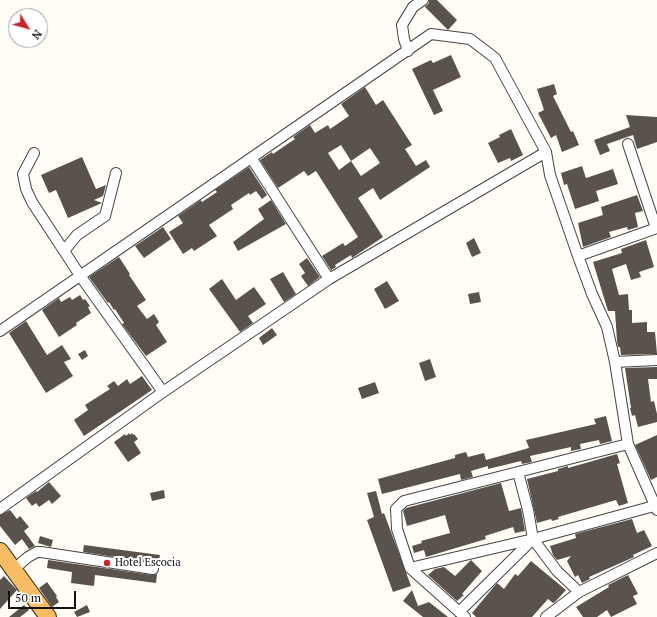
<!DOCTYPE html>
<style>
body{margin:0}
#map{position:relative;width:657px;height:617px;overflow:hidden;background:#fffdf5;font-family:"PT Serif",serif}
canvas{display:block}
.north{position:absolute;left:8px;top:8px;width:40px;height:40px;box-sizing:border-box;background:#fff;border:1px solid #a0a0a0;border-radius:50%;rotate:127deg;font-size:11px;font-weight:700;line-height:16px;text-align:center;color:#111}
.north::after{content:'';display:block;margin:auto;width:14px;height:18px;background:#c4262e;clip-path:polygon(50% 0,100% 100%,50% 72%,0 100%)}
.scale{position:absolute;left:8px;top:591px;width:68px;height:18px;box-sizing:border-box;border:2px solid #111;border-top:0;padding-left:5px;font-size:12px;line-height:14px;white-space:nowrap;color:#111;-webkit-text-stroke:3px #fff;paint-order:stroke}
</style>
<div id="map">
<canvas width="657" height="617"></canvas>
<div class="north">N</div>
<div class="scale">50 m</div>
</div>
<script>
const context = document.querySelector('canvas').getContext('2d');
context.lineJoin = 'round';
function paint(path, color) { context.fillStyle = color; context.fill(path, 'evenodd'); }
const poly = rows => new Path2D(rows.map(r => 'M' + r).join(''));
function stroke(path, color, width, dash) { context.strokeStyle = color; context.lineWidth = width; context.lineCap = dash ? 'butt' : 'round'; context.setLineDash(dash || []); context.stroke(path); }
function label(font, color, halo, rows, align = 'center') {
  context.font = font + ' "PT Serif",serif'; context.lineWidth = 4; context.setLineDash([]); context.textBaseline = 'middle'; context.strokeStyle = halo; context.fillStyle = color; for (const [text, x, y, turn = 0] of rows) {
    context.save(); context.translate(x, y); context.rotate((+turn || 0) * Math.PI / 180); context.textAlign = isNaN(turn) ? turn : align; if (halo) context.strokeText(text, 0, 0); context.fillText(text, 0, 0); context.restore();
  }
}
const building = poly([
 [429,0,437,0,457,20,448,30,425,7,429,3],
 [451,55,461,77,433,90,443,111,434,115,412,69,431,60,433,63],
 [554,84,557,94,553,96,571,132,573,131,579,145,562,152,556,135,551,138,538,113,544,110,537,89],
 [365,87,376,105,383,100,412,145,405,149,416,166,426,160,430,167,380,200,373,188,358,198,383,237,352,258,351,255,335,265,336,267,331,270,322,256,343,243,345,246,358,237,316,171,308,176,304,171,278,188,260,160,272,152,273,154,286,145,295,139,293,137,310,125,315,133,328,125,330,129,349,116,341,104],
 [341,145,351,161,370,148,380,163,361,176,351,161,339,170,328,153],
 [626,115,657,117,657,142,637,149,633,135,607,144,610,151,600,155,594,140,630,127],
 [511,129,523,155,511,161,510,158,498,163,488,143,500,137,499,135],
 [82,157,96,189,106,185,103,196,94,200,102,203,68,218,56,190,49,193,41,175],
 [582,166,586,178,613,169,618,184,596,191,599,201,575,209,567,184,564,185,561,173],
 [249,167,267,195,262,199,256,191,250,195,249,193,231,205,233,209,209,225,217,236,194,251,192,248,183,254,169,232,183,223,178,216,201,200,202,202,217,192,215,190],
 [637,195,643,211,635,213,638,227,628,230,627,227,609,232,611,237,583,247,578,223,603,215,601,207],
 [271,200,286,224,238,251,233,242,264,219,258,209],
 [163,227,171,239,144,258,135,246],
 [474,238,481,253,472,257,466,243],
 [646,240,654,267,639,272,641,277,631,280,626,264,612,269,619,295,628,294,629,310,632,310,632,323,647,322,647,332,655,332,657,354,621,355,620,347,618,347,617,341,615,311,608,311,593,262,622,253,621,249],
 [119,257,130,274,129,275,146,300,137,306,147,319,154,314,159,322,156,325,167,342,146,356,122,324,124,323,115,309,114,310,109,302,108,303,89,277],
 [307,258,320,277,308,286,301,276,305,273,299,264],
 [283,272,296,294,284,302,270,279],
 [222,279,236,300,254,287,266,304,248,316,253,323,240,332,209,289],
 [387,281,399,301,385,309,374,289],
 [479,292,481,302,470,304,468,294],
 [80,295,83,300,85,299,90,306,88,307,91,313,76,323,77,325,59,337,42,310,59,298,61,302,70,297,72,300],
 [26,321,47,355,62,345,71,359,64,362,73,376,46,393,9,333],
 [272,328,277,335,263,345,259,338],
 [85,350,88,356,82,360,78,354],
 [430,359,436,377,425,381,419,363],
 [657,367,657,379,648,379,651,402,654,401,657,414,657,422,638,427,635,415,632,416,630,408,631,408,625,368],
 [142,376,152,390,84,436,74,420,88,410,85,405,110,389,107,386,114,381,118,386,127,379,130,384],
 [375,382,379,393,362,399,358,388],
 [606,416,612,441,600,444,599,440,580,444,581,449,571,451,571,447,530,456,532,462,522,464,521,461,488,469,488,466,471,471,473,477,461,480,460,474,382,494,378,479,455,458,455,455,466,452,468,457,484,453,486,460,529,448,526,440,596,424,594,419],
 [129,433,130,435,132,433,133,435,134,434,138,439,134,442,141,453,128,462,114,442,125,434,126,436],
 [657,435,657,477,651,480,635,445],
 [617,454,620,463,617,464,628,503,619,506,616,500,558,517,559,519,552,521,551,519,537,523,527,479,558,471,558,469,568,466,568,468],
 [49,482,61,496,52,504,49,500,39,507,36,503,32,506,26,498,36,491,37,492],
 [501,483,509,511,521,508,525,531,515,533,513,527,485,536,486,539,426,557,424,550,414,553,412,546,422,543,421,541,450,533,445,515,407,526,403,511,406,508],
 [164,490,165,498,152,501,150,493],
 [376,491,382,514,384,513,411,586,393,592,367,520,374,517,367,493],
 [10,510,17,519,20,516,29,527,24,531,35,546,29,549,22,539,15,545,0,526,0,515],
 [632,519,637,533,644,530,652,546,633,555,634,557,589,577,590,579,582,583,578,575,575,577,567,561,571,556,557,560,553,555,550,546,576,538,575,534],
 [40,536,53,540,51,547,38,543],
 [84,545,160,555,158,566,154,563,83,552],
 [48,560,152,575,157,574,156,583,95,575,94,586,71,583,72,572,47,568],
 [471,560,482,571,462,594,464,595,457,601,428,575,435,569,444,567,455,576],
 [531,561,566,590,555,602,553,603,548,599,532,617,476,617,472,613,497,583,504,589,515,574,518,576],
 [628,575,638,594,633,596,637,604,611,617,607,610,597,617,583,617,576,607,609,587,608,585],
 [4,576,17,590,0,609,0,580],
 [47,582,57,596,56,597,59,602,52,607,39,588],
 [412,590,418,606,429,602,448,617,423,617,403,601],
 [24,605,29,610,20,617,9,617],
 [87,605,90,612,77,617,74,612]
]);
const minor = poly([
 [408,51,404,39,402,25,413,7,423,0],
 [628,144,656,228],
 [34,153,23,174,26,189,32,202,81,277,163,392],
 [252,159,329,279],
 [64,251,77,235,105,216,116,173],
 [578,256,657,228],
 [0,331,431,34,470,39,495,58,546,152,550,175,578,256,592,294,607,327,615,362,628,444,657,510],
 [615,362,657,360],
 [518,472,528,510,533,539,557,571,579,592],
 [0,509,163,392,329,279,546,152],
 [410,568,533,539,654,506],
 [14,569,28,557,37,552,41,552,153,569],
 [459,612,533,539],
 [465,617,410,568,397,529,396,509,404,501,628,444],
 [546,617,579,592,657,553]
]);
const trunk = poly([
 [0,551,48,617]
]);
const markers = [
 [107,563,4,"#c4262e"]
];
const poiNames = [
 ["Hotel Escocia",115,563]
];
paint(building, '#5a524d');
stroke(minor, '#444', 12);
stroke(trunk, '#222', 18);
stroke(minor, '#fff', 10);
stroke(trunk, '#f7bc64', 16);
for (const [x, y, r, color] of markers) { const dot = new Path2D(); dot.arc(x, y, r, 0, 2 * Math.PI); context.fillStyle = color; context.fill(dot); stroke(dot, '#fff', 1.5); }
label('11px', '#111', '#fff', poiNames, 'left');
</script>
